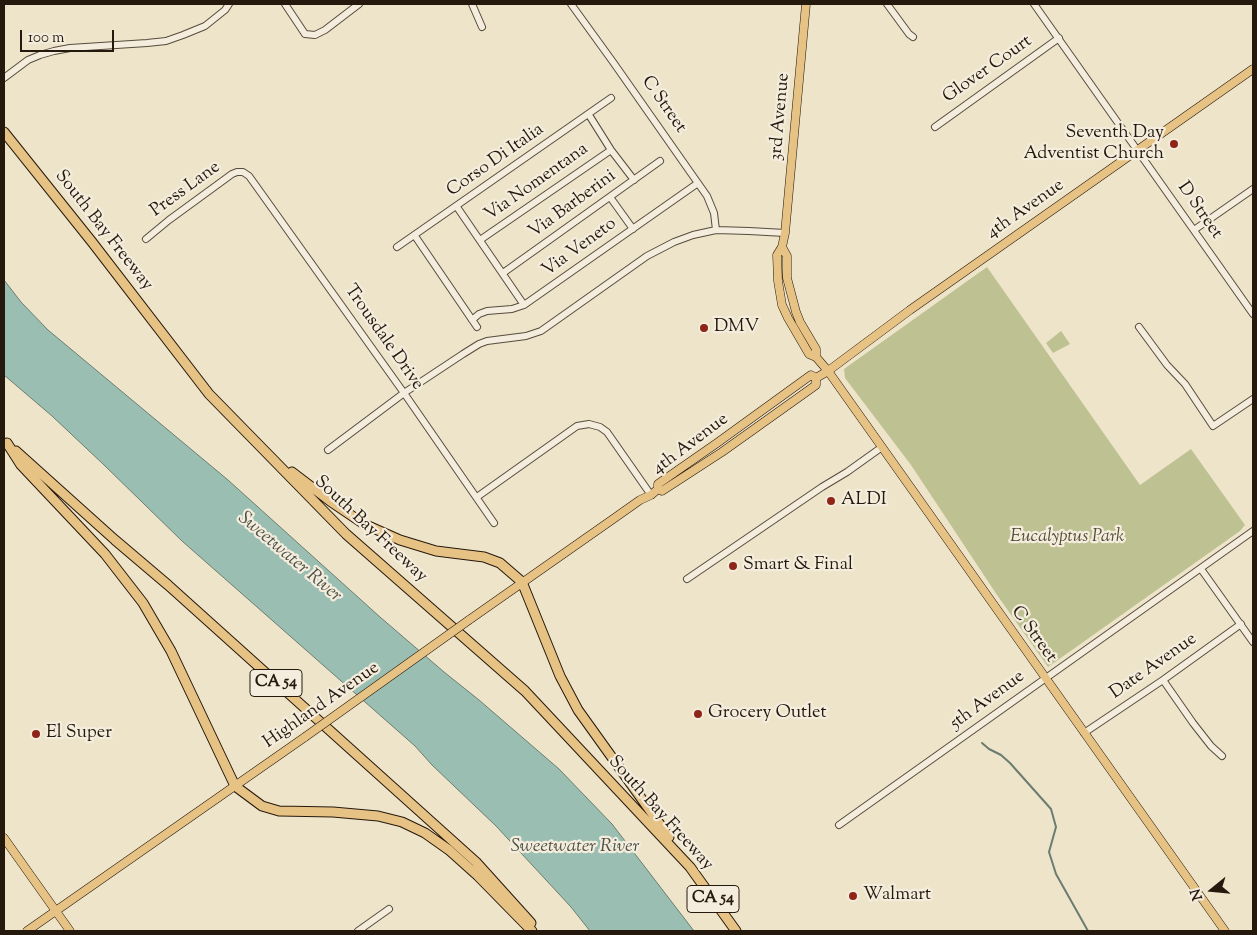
<!DOCTYPE html>
<style>
body{margin:0}
#map{position:relative;width:1257px;height:935px;overflow:hidden;background:#eee4ca;font-family:"Sorts Mill Goudy",serif}
canvas{display:block}
.frame{position:absolute;inset:0;border:5px solid #25180c;pointer-events:none}
.north{position:absolute;left:1187px;top:865px;width:50px;height:50px;-webkit-text-stroke:4px #f4eddd;paint-order:stroke;rotate:253deg;font-size:14px;font-weight:700;line-height:20px;text-align:center;color:#25180c}
.north::after{content:'';display:block;margin:auto;width:18px;height:22px;background:#25180c;clip-path:polygon(50% 0,100% 100%,50% 72%,0 100%)}
.scale{position:absolute;left:20px;top:30px;width:94px;height:22px;box-sizing:border-box;border:2px solid #25180c;border-top:0;padding-left:6px;font-size:15px;line-height:18px;white-space:nowrap;color:#25180c;-webkit-text-stroke:4px #f4eddd;paint-order:stroke}
</style>
<div id="map">
<canvas width="1257" height="935"></canvas>
<div class="frame"></div>
<div class="north">N</div>
<div class="scale">100 m</div>
</div>
<script>
const context = document.querySelector('canvas').getContext('2d');
context.lineJoin = 'round';
function paint(path, color) { context.fillStyle = color; context.fill(path, 'evenodd'); }
const poly = rows => new Path2D(rows.map(r => 'M' + r).join(''));
function stroke(path, color, width, dash) { context.strokeStyle = color; context.lineWidth = width; context.lineCap = dash ? 'butt' : 'round'; context.setLineDash(dash || []); context.stroke(path); }
function label(font, color, halo, rows, align = 'center') {
  context.font = font + ' "Sorts Mill Goudy",serif'; context.lineWidth = 4.5; context.setLineDash([]); context.textBaseline = 'middle'; context.strokeStyle = halo; context.fillStyle = color; for (const [text, x, y, turn = 0] of rows) {
    context.save(); context.translate(x, y); context.rotate((+turn || 0) * Math.PI / 180); context.textAlign = isNaN(turn) ? turn : align; if (halo) context.strokeText(text, 0, 0); context.fillText(text, 0, 0); context.restore();
  }
}
const green = poly([
 [987,267,1140,485,1191,449,1245,525,1240,531,1048,667,997,595,911,465,845,378,844,369],
 [1061,331,1070,344,1053,353,1046,343]
]);
const water = poly([
 [4,280,21,302,48,330,228,480,380,617,444,672,479,700,559,769,612,824,694,931,590,931,571,907,496,826,432,765,415,746,182,541,103,464,52,416,4,375,4,280]
]);
const stream = poly([
 [982,743,989,749,1001,755,1010,763,1051,809,1056,827,1049,852,1056,874,1088,931]
]);
const minor = poly([
 [285,4,305,34,315,35,325,30,359,4],
 [472,4,482,27],
 [571,4,613,62,707,196,714,213,716,230],
 [887,4,909,34,913,37],
 [1034,4,1253,314],
 [4,78,28,60,40,55,54,51,70,48,147,43,166,41,183,35,205,26,225,10,229,4],
 [589,115,611,150,634,180],
 [935,127,1059,38],
 [610,197,633,229],
 [457,207,524,305],
 [1194,230,1253,189],
 [415,236,477,327],
 [146,239,169,220,232,174,237,172,243,172,249,176,404,393,494,523],
 [480,240,611,150],
 [397,247,611,98],
 [503,273,660,161],
 [472,320,479,314,487,311,512,309,524,305,698,183],
 [1139,327,1167,365,1185,384,1213,426,1253,399],
 [328,450,404,393,463,354,479,344,487,341,526,336,541,331,647,256,674,242,693,235,716,230,749,231,785,233],
 [477,497,577,426,589,424,600,427,607,432,651,495],
 [1201,569,1253,642],
 [687,579,822,487,847,472,882,447],
 [1163,680,1193,723,1211,746,1222,756],
 [1084,733,1163,680,1241,624],
 [839,825,1253,531],
 [358,931,389,909]
]);
const major = poly([
 [806,4,785,233,782,247,777,255,778,281,782,305,788,318,809,354,816,357,828,371,1225,931],
 [782,247,787,256,787,278,796,312,800,322,816,349,816,357],
 [658,489,662,491,722,452,816,385,816,378],
 [469,620,616,517,640,500,651,495,658,489,658,484,717,443,811,375,816,378,828,371,910,310,1253,69],
 [4,838,70,931],
 [27,931,305,737]
]);
const highway = poly([
 [4,132,92,242,209,394,346,534,525,691,690,867,736,931],
 [7,443,21,465,105,554,143,603,171,651,235,786,262,806,279,811,333,812,378,816,402,822,425,833,449,850,478,876,532,931],
 [16,451,115,540,168,585,476,862,531,923],
 [292,472,330,501,364,524,400,540,436,551,484,557,500,563,522,582,560,676,578,710,669,837]
]);
const majorBridge = poly([
 [305,737,469,620]
]);
const markers = [
 [1174,144,5,"#8f2418"],
 [704,328,5,"#8f2418"],
 [831,501,5,"#8f2418"],
 [733,566,5,"#8f2418"],
 [698,714,5,"#8f2418"],
 [36,734,5,"#8f2418"],
 [853,896,5,"#8f2418"]
];
const shields = [
 [276,683,52],
 [713,899,52]
];
const shieldNames = [
 ["CA 54",276,683],
 ["CA 54",713,899]
];
const streetNames = [
 ["Glover Court",988,70,-35],
 ["C Street",663,105,55],
 ["3rd Avenue",781,117,-85],
 ["Corso Di Italia",496,161,-35],
 ["Via Nomentana",537,183,-35],
 ["Press Lane",186,190,-36],
 ["Via Barberini",573,205,-36],
 ["4th Avenue",1026,210,-35],
 ["D Street",1199,211,55],
 ["South Bay Freeway",103,231,52],
 ["Via Veneto",580,248,-36],
 ["Trousdale Drive",383,338,55],
 ["4th Avenue",691,445,-37],
 ["South Bay Freeway",370,530,43],
 ["C Street",1033,635,54],
 ["Date Avenue",1154,667,-35],
 ["5th Avenue",988,701,-36],
 ["Highland Avenue",322,706,-35],
 ["South Bay Freeway",660,814,48]
];
const poiNames = [
 ["Seventh Day",1164,134,"right"],
 ["Adventist Church",1164,155,"right"],
 ["DMV",714,328],
 ["ALDI",841,501],
 ["Smart & Final",743,566],
 ["Grocery Outlet",708,714],
 ["El Super",46,734],
 ["Walmart",863,896]
];
const parkNames = [
 ["Eucalyptus Park",1067,538]
];
const waterNames = [
 ["Sweetwater River",289,558,40],
 ["Sweetwater River",575,848]
];
paint(green, '#bec293');
paint(water, '#9abfb2');
stroke(water, '#6b7c70', 1);
stroke(stream, '#6b7c70', 2);
stroke(minor, '#574b3c', 8);
stroke(major, '#25180c', 9);
stroke(highway, '#25180c', 11);
stroke(minor, '#f4eddd', 6);
stroke(major, '#e7c285', 8);
stroke(highway, '#e7c285', 9);
stroke(majorBridge, '#25180c', 9, []);
stroke(majorBridge, '#e7c285', 8);
for (const [x, y, r, color] of markers) { const dot = new Path2D(); dot.arc(x, y, r, 0, 2 * Math.PI); context.fillStyle = color; context.fill(dot); stroke(dot, '#f4eddd', 2); }
for (const [x, y, w] of shields) { const box = new Path2D(); box.roundRect(x - w / 2, y - 13.5, w, 27, 4); context.fillStyle = '#f4eddd'; context.fill(box); stroke(box, '#25180c', 1); }
label('bold 16px', '#25180c', null, shieldNames);
label('18px', '#25180c', '#f4eddd', streetNames);
label('18px', '#25180c', '#f4eddd', poiNames, 'left');
label('italic 18px', '#534b34', '#f4eddd', parkNames);
label('italic 19px', '#4e5246', '#f4eddd', waterNames);
</script>
